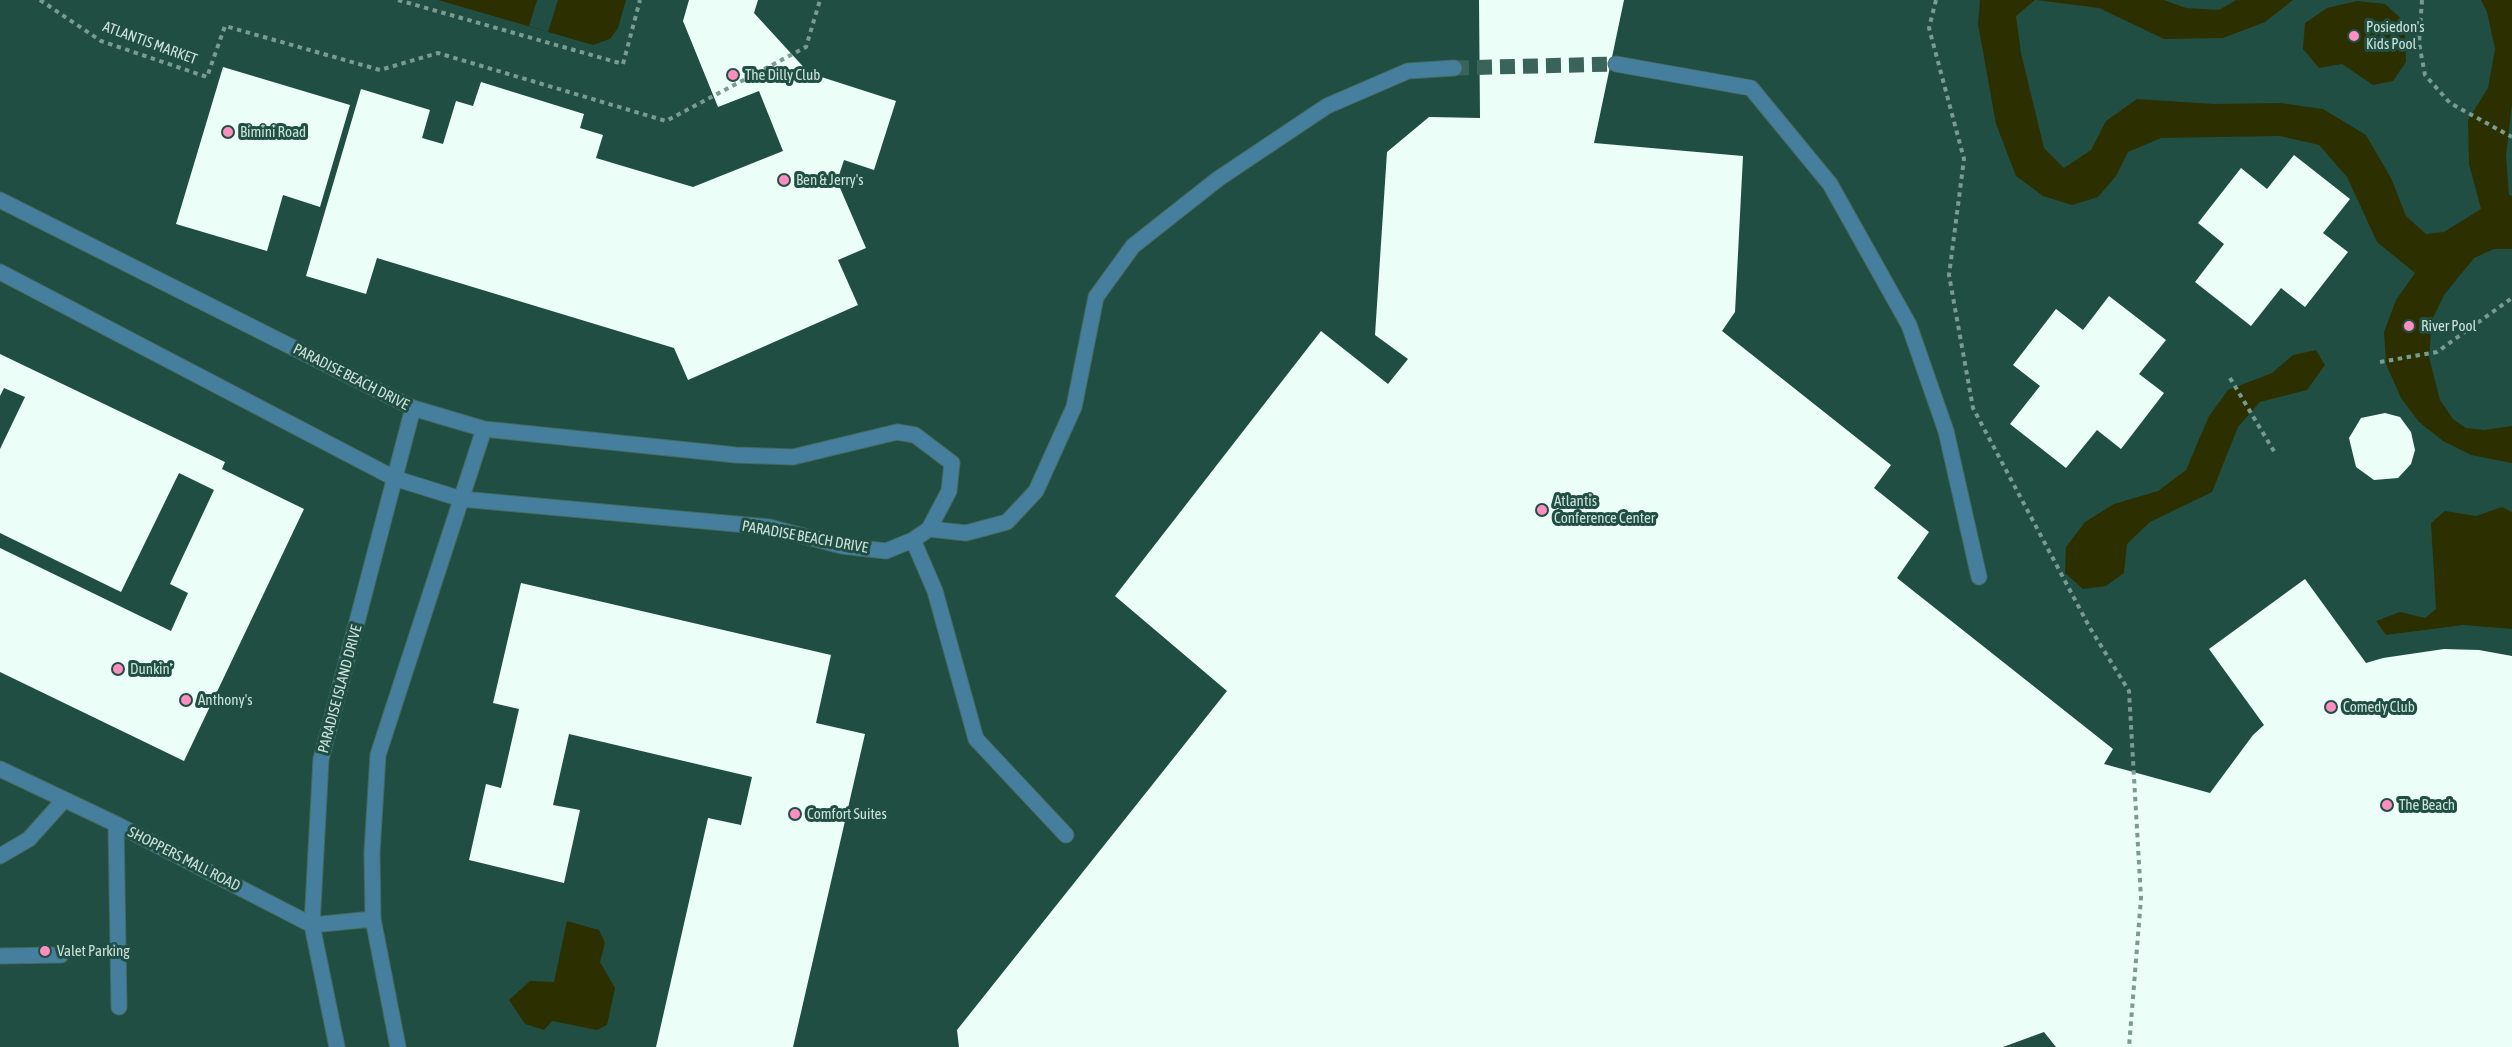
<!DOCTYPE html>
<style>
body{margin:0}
canvas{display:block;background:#214e42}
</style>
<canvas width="2512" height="1047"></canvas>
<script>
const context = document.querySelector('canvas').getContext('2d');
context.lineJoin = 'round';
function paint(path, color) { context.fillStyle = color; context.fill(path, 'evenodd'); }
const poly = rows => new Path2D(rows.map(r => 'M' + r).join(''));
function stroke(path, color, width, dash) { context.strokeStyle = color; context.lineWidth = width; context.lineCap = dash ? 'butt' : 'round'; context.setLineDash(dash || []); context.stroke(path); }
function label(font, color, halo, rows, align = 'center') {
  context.font = font + ' "Asap Condensed",sans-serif'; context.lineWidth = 6; context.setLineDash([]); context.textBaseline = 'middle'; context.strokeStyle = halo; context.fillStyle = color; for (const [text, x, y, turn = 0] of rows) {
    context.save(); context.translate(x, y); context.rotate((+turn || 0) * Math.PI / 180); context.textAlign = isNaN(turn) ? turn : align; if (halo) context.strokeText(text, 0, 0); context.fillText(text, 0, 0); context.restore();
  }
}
const water = poly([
 [438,0,626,0,618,28,610,39,593,45],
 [1980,0,2035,0,2016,16,2021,53,2044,148,2064,168,2091,150,2106,121,2137,99,2214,104,2280,103,2323,109,2366,135,2391,178,2406,216,2426,234,2444,232,2481,209,2469,164,2468,120,2488,88,2495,49,2487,12,2481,0,2512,0,2512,104,2506,156,2509,195,2512,196,2512,249,2494,249,2474,258,2444,295,2432,320,2429,357,2440,400,2453,419,2466,428,2484,430,2512,426,2512,463,2471,455,2443,441,2419,422,2401,398,2386,364,2384,332,2396,300,2415,273,2377,242,2347,177,2319,145,2280,136,2161,138,2128,152,2116,176,2098,197,2072,205,2043,196,2016,176,1996,124,1978,24],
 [2036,0,2164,0,2186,8,2219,10,2236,0,2293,0,2265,22,2223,38,2164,39,2099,8],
 [2357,1,2385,4,2404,21,2406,62,2393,81,2373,85,2342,64,2319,68,2303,49,2305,23,2327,8],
 [2316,350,2325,365,2307,390,2260,402,2238,427,2212,492,2150,522,2127,544,2124,573,2106,586,2083,589,2065,573,2066,547,2085,522,2114,504,2158,491,2186,470,2209,416,2228,390,2272,373,2293,355],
 [2502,507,2512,512,2512,629,2463,625,2386,635,2376,621,2400,612,2425,618,2436,609,2431,523,2445,511,2476,516],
 [567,921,599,930,605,943,600,962,615,988,607,1025,597,1030,552,1021,544,1030,525,1024,509,1000,530,981,554,982]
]);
const pier = poly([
 [537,0,558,0,548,32,529,26]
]);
const building = poly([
 [689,0,758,0,754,13,809,73,896,101,874,170,844,160,837,181,866,248,838,260,858,305,688,380,674,348,377,258,366,294,306,276,361,89,430,110,422,138,443,144,456,101,473,106,481,82,584,114,580,128,603,135,596,158,693,187,783,151,759,91,718,107,683,21],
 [1479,0,1624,0,1594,143,1743,156,1735,312,1722,331,1891,465,1874,488,1929,532,1897,578,2113,749,2104,764,2210,793,2253,735,2264,725,2209,649,2305,579,2366,663,2383,658,2444,649,2479,650,2512,656,2512,1047,2056,1047,2044,1032,2003,1047,959,1047,957,1030,1227,691,1115,596,1321,331,1388,384,1408,359,1375,335,1387,152,1429,117,1480,118],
 [223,67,350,105,320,207,283,195,267,251,176,224],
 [2294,155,2350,199,2323,233,2348,252,2305,307,2281,288,2251,326,2195,282,2224,244,2198,223,2241,168,2267,189],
 [2109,296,2166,340,2139,374,2164,393,2121,449,2097,430,2066,468,2010,424,2040,386,2013,365,2056,309,2083,330],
 [0,354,225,462,222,469,304,509,184,761,0,672,0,548,171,631,188,593,170,584,214,490,179,473,121,592,0,533,0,449,25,397,4,388,0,396],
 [2385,413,2400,417,2411,432,2415,450,2411,464,2398,478,2374,480,2356,467,2349,438,2361,418],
 [521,583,831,655,816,723,865,734,793,1047,656,1047,708,818,741,825,752,777,569,734,553,805,580,810,564,883,469,860,486,784,501,788,519,709,493,703]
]);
const minorTunnel = poly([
 [1454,68,1616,64]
]);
const path = poly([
 [40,0,101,41,207,77,225,26,380,70,438,53,666,121,806,47,820,0],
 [398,0,623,64,640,0],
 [1936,0,1929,28,1964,159,1949,275,1973,408,2090,628,2129,691,2141,898,2129,1047],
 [2422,0,2419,43,2425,75,2450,103,2512,137],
 [2380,362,2437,352,2512,298],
 [2230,378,2275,453]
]);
const minor = poly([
 [1616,64,1751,88,1830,184,1909,325,1946,431,1979,577],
 [0,200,413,408,484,429,736,455,793,457,897,432,915,435,952,463,949,491,929,529,913,540,886,551,842,546,769,527,461,499,394,478,0,272],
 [929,529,966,533,1007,522,1036,491,1074,407,1096,297,1133,246,1218,179,1327,106,1408,71,1454,68],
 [913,540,935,591,976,739,1066,835],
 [0,769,116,824,312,925,373,919],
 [116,824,119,1007],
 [0,856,29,839,64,800],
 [0,956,61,955],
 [337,1047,312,925,321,759,413,408],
 [398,1047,373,919,372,852,378,755,484,429]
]);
const markers = [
 [2354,36,6,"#fd8ebf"],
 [733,75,6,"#fd8ebf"],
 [228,132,6,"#fd8ebf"],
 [784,180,6,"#fd8ebf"],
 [2409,326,6,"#fd8ebf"],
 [1542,510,6,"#fd8ebf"],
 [118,669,6,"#fd8ebf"],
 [186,700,6,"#fd8ebf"],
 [2331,707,6,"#fd8ebf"],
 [2387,805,6,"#fd8ebf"],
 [795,814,6,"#fd8ebf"],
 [45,951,6,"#fd8ebf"]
];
const poiNames = [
 ["Posiedon's",2366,27],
 ["Kids Pool",2366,44],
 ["The Dilly Club",745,75],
 ["Bimini Road",240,132],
 ["Ben & Jerry's",796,180],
 ["River Pool",2421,326],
 ["Atlantis",1554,501],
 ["Conference Center",1554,518],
 ["Dunkin'",130,669],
 ["Anthony's",198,700],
 ["Comedy Club",2343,707],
 ["The Beach",2399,805],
 ["Comfort Suites",807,814],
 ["Valet Parking",57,951]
];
const streetNames = [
 ["ATLANTIS MARKET",150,43,20],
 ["PARADISE BEACH DRIVE",351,377,27],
 ["PARADISE BEACH DRIVE",805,537,10],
 ["PARADISE ISLAND DRIVE",340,689,-75],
 ["SHOPPERS MALL ROAD",184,859,27]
];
paint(water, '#2c2f00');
paint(pier, '#214e42');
paint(building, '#ebfef7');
stroke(minorTunnel, '#3a6459', 15, [15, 8]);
stroke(minor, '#436b60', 17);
stroke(path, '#799b91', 4, [4.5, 4.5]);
stroke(minor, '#467f9d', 15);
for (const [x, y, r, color] of markers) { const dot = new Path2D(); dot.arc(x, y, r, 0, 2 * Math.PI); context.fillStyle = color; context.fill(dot); stroke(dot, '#214e42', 2); }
label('15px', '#c9e1d9', '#214e42', poiNames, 'left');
label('15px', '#c9e1d9', '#214e42', streetNames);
</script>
